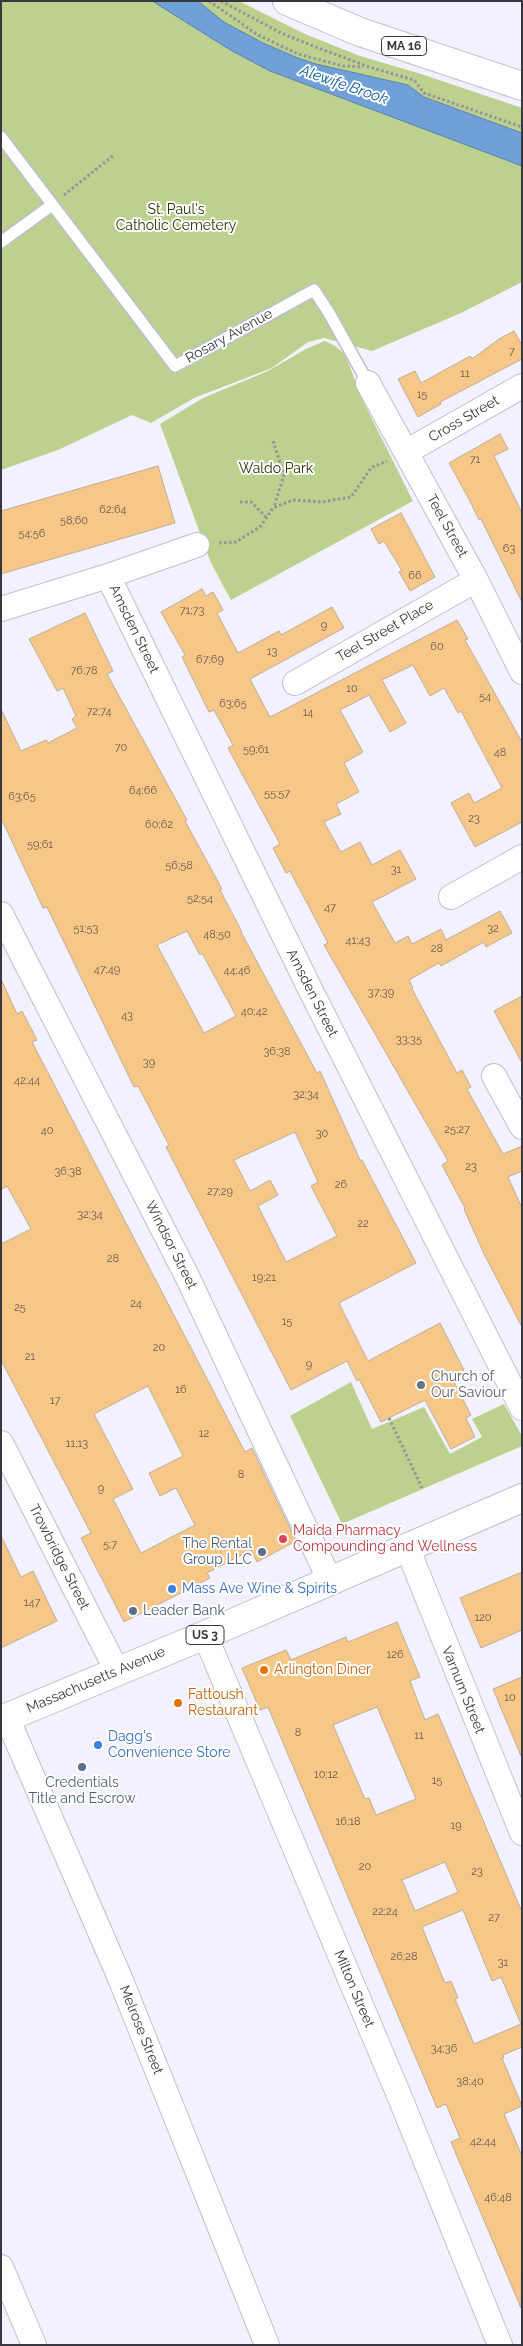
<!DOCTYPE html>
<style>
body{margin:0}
#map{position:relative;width:523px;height:2346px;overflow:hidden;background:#f3f1ff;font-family:Raleway,sans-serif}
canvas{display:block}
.frame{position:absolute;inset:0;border:2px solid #38373f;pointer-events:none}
</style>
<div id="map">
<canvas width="523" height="2346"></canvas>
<div class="frame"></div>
</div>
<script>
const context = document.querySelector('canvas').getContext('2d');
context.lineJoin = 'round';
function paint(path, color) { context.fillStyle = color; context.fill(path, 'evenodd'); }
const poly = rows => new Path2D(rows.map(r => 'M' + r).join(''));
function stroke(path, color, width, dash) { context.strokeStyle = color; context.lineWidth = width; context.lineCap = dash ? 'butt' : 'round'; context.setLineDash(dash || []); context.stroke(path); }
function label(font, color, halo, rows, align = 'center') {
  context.font = font + ' Raleway,sans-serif'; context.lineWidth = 4; context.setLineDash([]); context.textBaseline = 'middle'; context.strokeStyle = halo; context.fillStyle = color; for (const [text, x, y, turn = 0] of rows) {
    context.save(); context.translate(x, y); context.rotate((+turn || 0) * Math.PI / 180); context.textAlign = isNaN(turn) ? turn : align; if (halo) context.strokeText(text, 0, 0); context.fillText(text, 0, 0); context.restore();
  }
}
const green = poly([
 [1,1,152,1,232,51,270,71,522,166,522,282,461,313,372,351,324,338,308,342,272,368,194,398,151,423,132,415,58,450,1,470],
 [198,1,239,1,305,34,360,56,418,73,522,108,522,133,424,97,408,85,316,64,298,58,263,43,224,22],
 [325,341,335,346,345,354,363,401,413,501,231,600,211,563,160,424,203,398,268,371,306,349],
 [351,1382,372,1429,424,1407,450,1454,482,1437,472,1419,504,1404,522,1436,522,1446,342,1524,290,1416]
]);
const water = poly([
 [152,1,198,1,224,22,263,43,298,58,316,64,408,85,424,97,522,133,522,166,270,71,232,51,152,1]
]);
const building = poly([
 [514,331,522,345,522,359,440,402,441,404,418,417,398,379,415,371,421,383,470,356,472,359,499,339,514,331],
 [500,434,508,449,494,456,522,513,522,602,481,519,479,520,470,501,449,463,500,434],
 [158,466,175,523,1,574,1,511,158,466],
 [401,513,435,577,410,591,399,572,402,571,384,541,379,544,371,529,401,513],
 [202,589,206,596,213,592,223,610,217,613,238,653,279,631,281,635,332,607,344,628,250,679,270,717,457,620,468,639,465,640,522,742,522,822,475,847,451,803,469,793,474,803,502,788,461,711,458,713,444,688,430,696,413,665,382,680,406,723,390,732,369,695,340,710,363,752,344,763,359,792,336,804,341,814,324,822,341,852,360,842,372,865,400,850,416,879,372,902,395,943,408,936,412,944,441,929,446,940,500,911,512,933,486,947,484,942,441,966,439,963,409,980,413,988,412,989,457,1073,462,1070,471,1087,467,1089,503,1154,522,1146,522,1171,508,1177,522,1208,522,1327,484,1254,464,1209,465,1208,442,1165,448,1161,324,945,328,943,290,871,286,873,273,848,280,844,228,748,233,745,214,710,209,712,182,657,185,655,161,612,202,589],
 [85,613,113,671,107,674,187,820,185,821,222,889,220,890,242,932,241,932,317,1073,320,1071,360,1160,362,1160,416,1263,339,1303,368,1361,440,1323,464,1370,451,1376,471,1415,466,1418,475,1437,451,1449,425,1400,381,1422,359,1379,357,1381,347,1361,291,1390,166,1147,169,1145,138,1086,134,1087,47,907,43,908,1,818,1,709,21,751,46,740,48,743,77,728,72,719,76,716,63,688,57,691,29,639,85,613],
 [187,931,200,955,202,953,236,1016,204,1033,157,945,187,931],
 [295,1132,318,1182,311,1186,337,1236,286,1262,258,1206,278,1195,270,1180,250,1191,234,1160,295,1132],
 [1,979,17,1014,22,1011,37,1040,32,1042,245,1452,252,1448,296,1541,257,1562,251,1550,207,1573,210,1578,124,1622,81,1538,91,1533,1,1360,1,1244,31,1229,7,1186,1,1190,1,979],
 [148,1386,183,1456,149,1473,160,1496,176,1488,195,1525,141,1553,113,1499,133,1489,94,1414,148,1386],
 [522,996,522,1063,494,1011,522,996],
 [1,1536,21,1577,33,1571,57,1621,1,1648,1,1536],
 [522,1572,522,1630,481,1648,460,1598,522,1572],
 [397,1622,420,1677,410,1681,425,1720,438,1714,522,1912,522,2047,503,2055,504,2058,502,2058,522,2106,504,2114,522,2156,521,2308,451,2142,460,2138,446,2104,437,2108,268,1707,260,1710,242,1668,286,1650,291,1660,346,1637,348,1642,397,1622],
 [377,1707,416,1799,376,1815,369,1798,365,1799,333,1725,377,1707],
 [445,1862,458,1892,415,1911,402,1880,445,1862],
 [463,1910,492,1981,501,1977,521,2024,474,2044,455,1999,458,1998,451,1981,445,1983,422,1927,463,1910],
 [522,1677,522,1756,521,1756,493,1689,522,1677]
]);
const path = poly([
 [209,1,258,35,298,54,343,66,363,67],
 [221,1,281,33,318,48,369,67,414,80,424,93,522,127],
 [64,195,114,155],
 [273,441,284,475,274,507],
 [240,502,251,502,267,518],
 [219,543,236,542,261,526,273,508,293,500,322,502,351,497,371,468,387,461],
 [389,1418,423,1490]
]);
const service = poly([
 [1,137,175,366,314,290,329,313,368,383],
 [1,242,52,205]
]);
const minor = poly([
 [368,383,476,580,522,672],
 [406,452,522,386],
 [108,576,310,989,522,1408],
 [1,609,108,576,197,545],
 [295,683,476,580],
 [451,897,522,857],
 [1,914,187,1276,330,1581],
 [494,1076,522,1127],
 [1,1443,117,1671],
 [407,1547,522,1833],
 [205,1635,401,2100,500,2345],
 [7,1718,120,1978,267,2345],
 [1,2267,34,2345]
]);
const primary = poly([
 [287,1,360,32,522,86]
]);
const trunk = poly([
 [1,1720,205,1635,522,1498]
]);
const markers = [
 [421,1385,5,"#6b7280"],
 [283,1539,5,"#e0444e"],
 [262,1552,5,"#5c6f8a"],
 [172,1589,5,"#3f7fe0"],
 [133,1611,5,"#5c6f8a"],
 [264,1670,5,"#e8710a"],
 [178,1703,5,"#e8710a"],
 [98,1745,5,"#3f7fe0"],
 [82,1767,5,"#5c6f8a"]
];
const numberNames = [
 ["7",512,352],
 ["11",465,374],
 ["15",422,395],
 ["71",475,460],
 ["62;64",113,510],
 ["58;60",74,521],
 ["54;56",32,534],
 ["63",509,549],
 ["66",415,576],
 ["71;73",192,611],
 ["9",324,626],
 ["60",437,647],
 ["13",272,652],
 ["67;69",210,660],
 ["76;78",84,671],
 ["10",352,689],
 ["54",485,697],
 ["63;65",233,704],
 ["72;74",99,712],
 ["14",308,713],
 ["70",121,748],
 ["59;61",256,750],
 ["48",500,753],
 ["64;66",143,791],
 ["55;57",277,794],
 ["63;65",22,797],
 ["23",474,819],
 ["60;62",159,825],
 ["59;61",40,845],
 ["56;58",179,866],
 ["31",396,870],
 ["52;54",200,899],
 ["47",330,908],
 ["51;53",86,929],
 ["32",493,929],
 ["48;50",217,935],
 ["41;43",358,941],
 ["28",437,949],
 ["47;49",107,970],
 ["44;46",237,971],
 ["37;39",381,993],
 ["40;42",254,1012],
 ["43",127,1016],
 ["33;35",409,1040],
 ["36;38",277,1052],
 ["39",149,1063],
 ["42;44",27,1081],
 ["32;34",306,1095],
 ["25;27",457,1130],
 ["40",47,1131],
 ["30",322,1134],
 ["23",471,1167],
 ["36;38",68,1172],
 ["26",341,1185],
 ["27;29",220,1192],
 ["32;34",90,1215],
 ["22",363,1224],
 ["28",113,1259],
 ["19;21",264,1278],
 ["24",136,1304],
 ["25",20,1308],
 ["15",287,1322],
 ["20",159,1348],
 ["21",30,1357],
 ["9",309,1365],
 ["16",181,1390],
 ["17",55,1401],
 ["12",204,1434],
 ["11;13",77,1444],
 ["8",241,1475],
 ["9",101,1489],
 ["5;7",110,1545],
 ["147",32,1603],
 ["120",483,1618],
 ["126",395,1655],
 ["10",510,1698],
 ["8",298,1733],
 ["11",419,1736],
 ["10;12",326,1775],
 ["15",437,1781],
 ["16;18",348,1822],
 ["19",456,1826],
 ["20",365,1867],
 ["23",477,1872],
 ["22;24",385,1912],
 ["27",494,1918],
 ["26;28",404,1957],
 ["31",503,1963],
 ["34;36",444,2049],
 ["38;40",470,2082],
 ["42;44",483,2142],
 ["46;48",498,2198]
];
const shields = [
 [404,46,45],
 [205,1635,38]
];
const shieldNames = [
 ["MA 16",404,46],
 ["US 3",205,1635]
];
const parkNames = [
 ["St. Paul's",176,210],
 ["Catholic Cemetery",176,226],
 ["Waldo Park",276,469]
];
const streetNames = [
 ["Rosary Avenue",229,336,-29],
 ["Cross Street",464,419,-30],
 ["Teel Street",447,526,61],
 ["Amsden Street",134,629,64],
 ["Teel Street Place",385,631,-30],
 ["Amsden Street",312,993,63],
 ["Windsor Street",171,1245,63],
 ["Trowbridge Street",59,1557,63],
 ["Massachusetts Avenue",96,1680,-23],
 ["Varnum Street",463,1690,68],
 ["Milton Street",354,1989,67],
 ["Melrose Street",141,2030,68]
];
const worshipNames = [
 ["Church of",431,1377],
 ["Our Saviour",431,1393]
];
const healthNames = [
 ["Maida Pharmacy",293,1531],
 ["Compounding and Wellness",293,1547]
];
const serviceNames = [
 ["The Rental",252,1544],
 ["Group LLC",252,1560],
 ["Leader Bank",143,1611,"left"],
 ["Credentials",82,1783,"center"],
 ["Title and Escrow",82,1799,"center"]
];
const shopNames = [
 ["Mass Ave Wine & Spirits",182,1589],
 ["Dagg's",108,1737],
 ["Convenience Store",108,1753]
];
const foodNames = [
 ["Arlington Diner",274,1670],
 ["Fattoush",188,1695],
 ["Restaurant",188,1711]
];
const waterNames = [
 ["Alewife Brook",344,85,19]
];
paint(green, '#bcd18d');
paint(water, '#6fa0d8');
stroke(water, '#5e80aa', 1);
paint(building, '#f7c787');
stroke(building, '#bcad9b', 1);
stroke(service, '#c0bdd3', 14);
stroke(minor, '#c0bdd3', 26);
stroke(primary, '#c0bdd3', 30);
stroke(trunk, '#c0bdd3', 30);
stroke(path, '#94939e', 3, [2.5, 2.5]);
stroke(service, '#fff', 11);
stroke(minor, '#fff', 24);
stroke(primary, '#fff', 28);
stroke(trunk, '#fff', 28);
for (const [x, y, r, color] of markers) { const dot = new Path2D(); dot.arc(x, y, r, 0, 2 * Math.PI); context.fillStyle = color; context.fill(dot); stroke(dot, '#fff', 2); }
label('11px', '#685b51', null, numberNames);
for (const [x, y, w] of shields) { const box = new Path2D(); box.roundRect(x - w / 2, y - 9.5, w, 19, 4); context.fillStyle = '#fff'; context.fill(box); stroke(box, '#38373f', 1); }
label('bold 12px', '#38373f', null, shieldNames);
label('14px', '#293500', '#fff', parkNames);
label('14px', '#38373f', '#fff', streetNames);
label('14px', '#5b616d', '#fff', worshipNames, 'left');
label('14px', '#be3a42', '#fff', healthNames, 'left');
label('14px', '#4e5e75', '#fff', serviceNames, 'right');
label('14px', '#366cbe', '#fff', shopNames, 'left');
label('14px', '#c56008', '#fff', foodNames, 'left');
label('italic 15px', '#0e579b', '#fff', waterNames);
</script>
